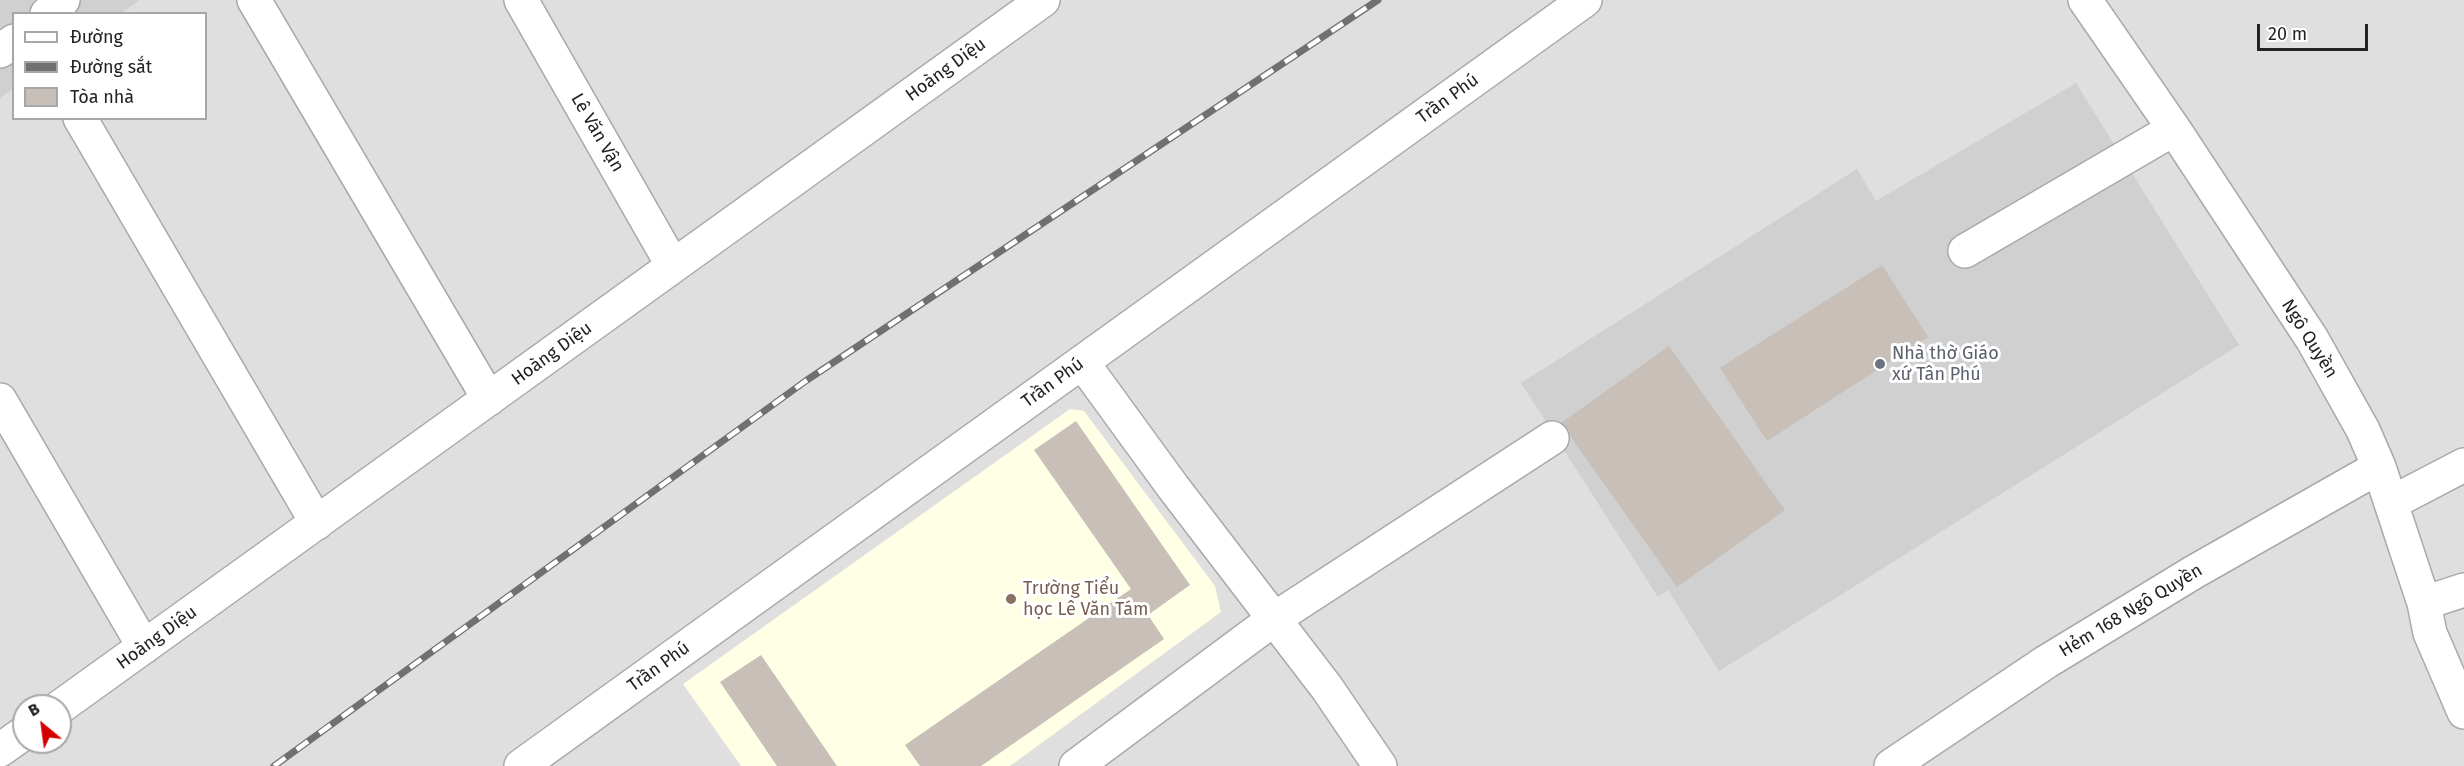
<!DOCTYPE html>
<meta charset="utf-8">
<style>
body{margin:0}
#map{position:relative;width:2464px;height:766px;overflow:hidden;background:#f2efe9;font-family:"Fira Sans",sans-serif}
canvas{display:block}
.legend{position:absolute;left:12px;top:12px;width:195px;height:108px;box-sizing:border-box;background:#fff;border:2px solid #a7a7a7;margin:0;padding:8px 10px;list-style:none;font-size:18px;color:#222}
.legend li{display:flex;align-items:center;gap:12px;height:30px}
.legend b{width:30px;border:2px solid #a7a7a7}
.north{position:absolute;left:12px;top:694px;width:60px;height:60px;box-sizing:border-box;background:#fff;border:2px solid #a7a7a7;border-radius:50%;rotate:331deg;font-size:16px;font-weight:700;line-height:24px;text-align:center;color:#222}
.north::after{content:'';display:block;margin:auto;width:21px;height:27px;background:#d40000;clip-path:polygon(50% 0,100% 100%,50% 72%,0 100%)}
.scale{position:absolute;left:2257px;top:24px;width:111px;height:27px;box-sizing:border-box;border:3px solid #222;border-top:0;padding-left:8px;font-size:18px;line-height:21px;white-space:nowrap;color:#222;-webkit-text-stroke:4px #fff;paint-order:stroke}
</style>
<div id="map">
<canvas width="2464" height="766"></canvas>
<ul class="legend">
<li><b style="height:8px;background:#fff"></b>Đường</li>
<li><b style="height:8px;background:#707070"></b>Đường sắt</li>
<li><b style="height:16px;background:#c7bfb8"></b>Tòa nhà</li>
</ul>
<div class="north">B</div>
<div class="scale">20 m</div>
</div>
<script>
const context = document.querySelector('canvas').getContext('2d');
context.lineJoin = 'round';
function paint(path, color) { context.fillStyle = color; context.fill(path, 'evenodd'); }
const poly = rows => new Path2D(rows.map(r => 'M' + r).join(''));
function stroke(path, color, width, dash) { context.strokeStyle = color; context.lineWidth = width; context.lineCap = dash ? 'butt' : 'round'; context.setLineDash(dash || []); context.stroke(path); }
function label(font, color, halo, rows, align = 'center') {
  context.font = font + ' "Fira Sans",sans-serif'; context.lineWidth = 6; context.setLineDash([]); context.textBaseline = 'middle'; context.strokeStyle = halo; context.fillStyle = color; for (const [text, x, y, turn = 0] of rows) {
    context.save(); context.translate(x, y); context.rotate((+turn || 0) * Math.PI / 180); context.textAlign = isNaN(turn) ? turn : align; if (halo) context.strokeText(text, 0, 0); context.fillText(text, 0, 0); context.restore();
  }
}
const residential = poly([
 [0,0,2464,0,2464,766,0,766],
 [14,14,206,14,206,118,14,118],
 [24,706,60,706,60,742,24,742]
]);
const education = poly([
 [1070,409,1084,411,1215,586,1221,612,1010,766,741,766,683,684]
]);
const religious = poly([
 [0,0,140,0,121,13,14,14,13,89,0,98],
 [2076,83,2239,345,1719,671,1668,590,1658,597,1521,383,1857,169,1876,201]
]);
const building = poly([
 [1882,265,1928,337,1767,441,1720,368],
 [1669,346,1785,510,1677,587,1561,423],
 [1076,421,1190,585,1148,615,1164,639,981,766,920,766,905,745,1131,589,1034,450],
 [761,655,837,766,777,766,720,682]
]);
const minor = poly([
 [254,0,489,399],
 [521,0,673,266],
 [2085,0,2174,129,2312,339,2363,430,2379,467,2424,603,2430,633,2464,712],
 [47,14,63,0],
 [0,51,14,41],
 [80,118,317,523],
 [1965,251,2174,129],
 [1082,362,1173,487,1327,688,1380,766],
 [0,400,144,647],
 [2391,503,2464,465],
 [2424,603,2464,590],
 [60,707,1043,0],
 [0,750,24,733],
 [521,766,1585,0],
 [1076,766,1274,619,1552,438],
 [1891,766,2046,662,2194,572,2379,467]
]);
const rail = poly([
 [274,766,807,380,1378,0]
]);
const markers = [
 [1880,364,6,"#6b7280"],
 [1011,599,6,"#8d6e63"]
];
const streetNames = [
 ["Hoàng Diệu",946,70,-36],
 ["Trần Phú",1448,99,-36],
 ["Lê Văn Vận",597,133,60],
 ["Ngô Quyền",2309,339,58],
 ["Hoàng Diệu",552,354,-36],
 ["Trần Phú",1053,383,-36],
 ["Hẻm 168 Ngô Quyền",2131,611,-31],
 ["Hoàng Diệu",157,638,-36],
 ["Trần Phú",659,667,-36]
];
const worshipNames = [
 ["Nhà thờ Giáo",1892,354],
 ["xứ Tân Phú",1892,375]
];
const educationNames = [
 ["Trường Tiểu",1023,589],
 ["học Lê Văn Tám",1023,610]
];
paint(residential, '#e0dfdf');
paint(education, '#ffffe5');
paint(religious, '#d0d0d0');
paint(building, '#c7bfb8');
stroke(minor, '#a9a9a9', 36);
stroke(minor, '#fff', 33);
stroke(rail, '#707070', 7);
stroke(rail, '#fff', 4.5, [14]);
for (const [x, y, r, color] of markers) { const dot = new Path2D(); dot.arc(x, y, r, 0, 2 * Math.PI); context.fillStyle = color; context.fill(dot); stroke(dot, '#fff', 2); }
label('18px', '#222', '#fff', streetNames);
label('18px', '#5b616d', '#fff', worshipNames, 'left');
label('18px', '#785e54', '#fff', educationNames, 'left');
</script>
